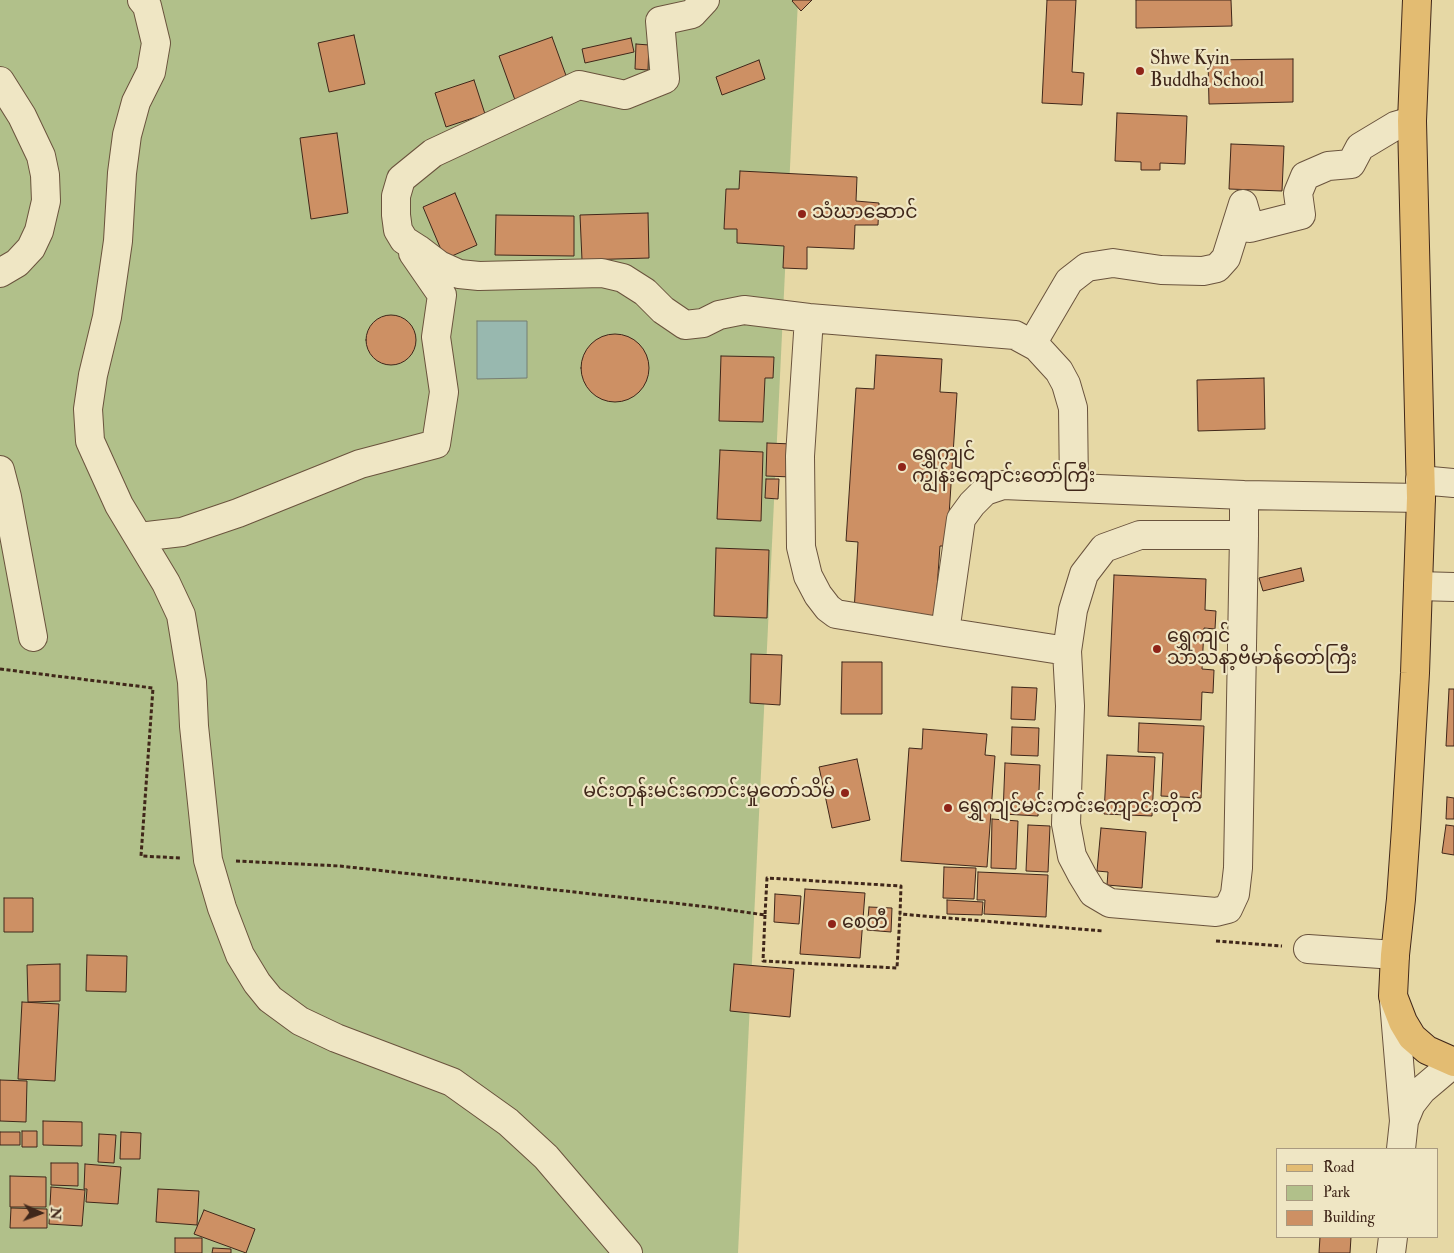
<!DOCTYPE html>
<meta charset="utf-8">
<style>
body{margin:0}
#map{position:relative;width:1454px;height:1253px;overflow:hidden;background:#e6d8a5;font-family:"IM FELL Double Pica",serif}
canvas{display:block}
.legend{position:absolute;left:1276px;top:1148px;width:162px;height:90px;box-sizing:border-box;background:#efe6c4;border:1px solid #a99a80;margin:0;padding:6px 9px;list-style:none;font-size:15px;color:#40271a}
.legend li{display:flex;align-items:center;gap:10px;height:25px}
.legend b{width:25px;border:1px solid #a99a80}
.north{position:absolute;left:15px;top:1188px;width:50px;height:50px;-webkit-text-stroke:4px #efe6c4;paint-order:stroke;rotate:92deg;font-size:14px;font-weight:700;line-height:20px;text-align:center;color:#40271a}
.north::after{content:'';display:block;margin:auto;width:18px;height:22px;background:#40271a;clip-path:polygon(50% 0,100% 100%,50% 72%,0 100%)}
</style>
<div id="map">
<canvas width="1454" height="1253"></canvas>
<ul class="legend">
<li><b style="height:6px;background:#e3bc72"></b>Road</li>
<li><b style="height:14px;background:#b1c08a"></b>Park</li>
<li><b style="height:14px;background:#cd9064"></b>Building</li>
</ul>
<div class="north">N</div>
</div>
<script>
const context = document.querySelector('canvas').getContext('2d');
context.lineJoin = 'round';
function paint(path, color) { context.fillStyle = color; context.fill(path, 'evenodd'); }
const poly = rows => new Path2D(rows.map(r => 'M' + r).join(''));
function stroke(path, color, width, dash) { context.strokeStyle = color; context.lineWidth = width; context.lineCap = dash ? 'butt' : 'round'; context.setLineDash(dash || []); context.stroke(path); }
function label(font, color, halo, rows, align = 'center') {
  context.font = font + ' "IM FELL Double Pica","Noto Sans Myanmar",serif'; context.lineWidth = 4.5; context.setLineDash([]); context.textBaseline = 'middle'; context.strokeStyle = halo; context.fillStyle = color; for (const [text, x, y, turn = 0] of rows) {
    context.save(); context.translate(x, y); context.rotate((+turn || 0) * Math.PI / 180); context.textAlign = isNaN(turn) ? turn : align; if (halo) context.strokeText(text, 0, 0); context.fillText(text, 0, 0); context.restore();
  }
}
const green = poly([
 [0,0,798,0,738,1253,0,1253]
]);
const water = poly([
 [477,321,527,321,527,378,477,379,477,321]
]);
const building = poly([
 [793,0,812,0,801,11,792,1,793,0],
 [1047,0,1076,0,1072,72,1084,73,1082,105,1042,103,1047,0],
 [1136,0,1231,0,1232,26,1136,28,1136,0],
 [354,35,365,84,329,92,318,43,354,35],
 [552,37,568,81,515,100,499,56,552,37],
 [631,38,634,52,585,63,582,49,631,38],
 [636,44,649,45,648,70,635,69,636,44],
 [1293,59,1293,102,1209,104,1208,60,1293,59],
 [759,60,765,79,722,95,716,77,759,60],
 [474,80,485,114,446,127,435,93,474,80],
 [1117,113,1187,116,1185,164,1160,163,1160,170,1141,170,1141,162,1115,161,1117,113],
 [337,133,348,213,311,219,300,138,337,133],
 [1231,144,1284,146,1282,191,1229,189,1231,144],
 [740,171,857,177,856,201,879,203,878,225,855,225,854,249,807,247,807,269,783,268,784,246,737,243,737,229,724,229,726,189,739,189,740,171],
 [455,193,477,245,445,259,423,207,455,193],
 [648,213,649,258,582,260,580,215,648,213],
 [496,215,574,216,574,256,495,255,496,215],
 '366 340a25 25 0 1 1 50 0a25 25 0 1 1-50 0Z',
 '581 368a34 34 0 1 1 68 0a34 34 0 1 1-68 0Z',
 [876,355,942,359,940,392,957,393,947,546,940,546,935,617,854,612,858,542,846,541,856,388,874,389,876,355],
 [721,356,774,357,773,378,765,378,763,422,719,421,721,356],
 [1264,378,1265,429,1198,431,1197,380,1264,378],
 [767,443,793,444,792,477,766,476,767,443],
 [720,450,763,452,761,521,717,519,720,450],
 [766,479,779,479,778,499,765,498,766,479],
 [716,548,769,550,767,618,714,616,716,548],
 [1301,568,1304,581,1263,591,1259,578,1301,568],
 [1114,575,1206,579,1205,610,1216,611,1215,629,1204,628,1202,669,1214,670,1213,693,1202,692,1201,720,1108,716,1114,575],
 [751,654,782,655,780,705,750,703,751,654],
 [842,662,882,662,882,714,841,714,842,662],
 [1012,687,1037,688,1035,720,1011,719,1012,687],
 [1449,689,1454,689,1454,746,1446,746,1449,689],
 [1139,723,1204,726,1201,798,1161,796,1163,753,1138,752,1139,723],
 [1012,727,1039,728,1038,756,1011,755,1012,727],
 [923,729,987,734,985,755,995,756,987,867,901,861,909,748,922,749,923,729],
 [1107,755,1155,757,1152,816,1104,814,1107,755],
 [857,759,870,820,832,828,819,767,857,759],
 [1005,763,1040,765,1038,816,1003,814,1005,763],
 [1447,797,1454,798,1454,819,1446,819,1447,797],
 [992,819,1018,821,1016,869,991,868,992,819],
 [1028,825,1050,826,1048,872,1026,871,1028,825],
 [1446,825,1454,826,1454,855,1442,853,1446,825],
 [1101,828,1146,832,1142,888,1107,885,1108,872,1097,871,1101,828],
 [944,867,976,868,974,899,943,898,944,867],
 [978,872,1048,875,1046,917,984,914,985,900,977,900,978,872],
 [805,889,865,893,860,958,800,954,805,889],
 [775,894,801,896,799,924,774,922,775,894],
 [4,898,33,898,33,932,4,932,4,898],
 [947,900,983,902,982,915,947,914,947,900],
 [869,907,892,908,891,932,867,930,869,907],
 [87,955,127,956,126,992,86,991,87,955],
 [60,964,60,1001,28,1002,27,965,60,964],
 [734,964,794,969,790,1017,730,1011,734,964],
 [22,1002,59,1004,55,1081,18,1079,22,1002],
 [0,1080,27,1081,26,1122,0,1121,0,1080],
 [43,1121,82,1122,82,1146,43,1145,43,1121],
 [22,1131,37,1131,37,1147,22,1147,22,1131],
 [0,1132,20,1132,20,1145,0,1145,0,1132],
 [121,1132,141,1133,140,1159,120,1159,121,1132],
 [99,1134,116,1135,114,1163,98,1162,99,1134],
 [51,1163,78,1163,78,1186,51,1185,51,1163],
 [85,1164,121,1167,118,1204,86,1202,87,1189,84,1189,85,1164],
 [10,1176,46,1177,46,1207,10,1207,10,1176],
 [51,1187,85,1190,82,1226,49,1224,51,1187],
 [158,1189,199,1191,197,1225,156,1222,158,1189],
 [11,1208,47,1209,47,1228,10,1228,11,1208],
 [204,1210,255,1229,246,1253,194,1234,204,1210],
 [1320,1237,1351,1237,1350,1253,1319,1253,1320,1237],
 [175,1238,202,1238,202,1253,175,1253,175,1238],
 [213,1248,231,1249,231,1253,212,1253,213,1248]
]);
const path = poly([
 [0,669,153,688,141,856,180,858],
 [236,861,340,866,709,907,765,915,767,878,901,886,900,914,1103,931],
 [765,915,763,961,897,968,900,914],
 [1216,941,1282,946]
]);
const minor = poly([
 [142,0,147,6,156,43,151,72,136,102,127,135,122,173,118,241,107,317,93,375,88,409,90,441,119,505,166,583,181,615,192,682,194,726,208,860,222,908,240,955,257,983,270,999,300,1021,336,1038,452,1082,508,1122,546,1157,628,1253],
 [705,0,692,14,660,21,665,79,625,95,579,85,433,153,401,179,396,196,396,215,398,230,404,240,418,249,439,265,459,274,479,276,602,273,623,278,645,292,663,310,685,325,703,323,719,315,744,310,809,318,1015,335,1037,347,1059,371,1066,384,1073,408,1074,488],
 [0,81,22,116,41,156,45,175,46,201,39,231,31,248,17,263,0,273],
 [1243,204,1250,228,1301,215,1298,193,1305,176,1328,166,1351,164,1360,147,1395,126,1412,121],
 [809,318,800,456,801,547,808,576,818,595,828,608,836,614,945,632,961,519,972,504,985,491,1003,485,1244,495,1421,498],
 [1032,344,1069,281,1087,267,1113,263,1161,270,1203,271,1217,268,1226,258,1243,204],
 [0,470,7,497,33,637],
 [1420,480,1454,483],
 [1244,535,1140,535,1104,548,1084,574,1073,610,1067,651,1070,706,1066,824,1072,856,1082,875,1093,893,1110,903,1216,912,1228,909,1235,894,1238,868,1244,535,1244,495],
 [139,537,182,532,238,513,360,464,436,444,444,392,436,337,442,295,413,253],
 [1418,586,1454,587],
 [945,632,1067,651],
 [1308,949,1395,955],
 [1394,1001,1404,1121],
 [1401,1149,1404,1121,1411,1104,1422,1090,1454,1063],
 [1391,1253,1393,1237]
]);
const major = poly([
 [1417,0,1412,121,1421,498,1415,673,1406,828,1401,899,1395,955,1393,996,1403,1022,1412,1037,1427,1050,1454,1062]
]);
const markers = [
 [1140,71,5,"#8f2418"],
 [802,214,5,"#8f2418"],
 [902,467,5,"#8f2418"],
 [1157,649,5,"#8f2418"],
 [845,793,5,"#8f2418"],
 [948,808,5,"#8f2418"],
 [832,924,5,"#8f2418"]
];
const poiNames = [
 ["Shwe Kyin",1150,60],
 ["Buddha School",1150,82],
 ["သံဃာဆောင်",812,214],
 ["ရွှေကျင်",912,456],
 ["ကျွန်းကျောင်းတော်ကြီး",912,478],
 ["ရွှေကျင်",1167,638],
 ["သာသနာ့ဗိမာန်တော်ကြီး",1167,660],
 ["မင်းတုန်းမင်းကောင်းမှုတော်သိမ်",835,793,"right"],
 ["ရွှေကျင်မင်းကင်းကျောင်းတိုက်",958,808],
 ["စေတီ",842,924]
];
paint(green, '#b1c08a');
paint(water, '#98b8af');
stroke(water, '#757e73', 1);
paint(building, '#cd9064');
stroke(building, '#40271a', 1);
stroke(minor, '#6a533d', 30);
stroke(major, '#40271a', 30);
stroke(path, '#40271a', 3, [4, 2.5]);
stroke(minor, '#efe6c4', 28);
stroke(major, '#e3bc72', 28);
for (const [x, y, r, color] of markers) { const dot = new Path2D(); dot.arc(x, y, r, 0, 2 * Math.PI); context.fillStyle = color; context.fill(dot); stroke(dot, '#efe6c4', 2); }
label('19px', '#40271a', '#efe6c4', poiNames, 'left');
</script>
